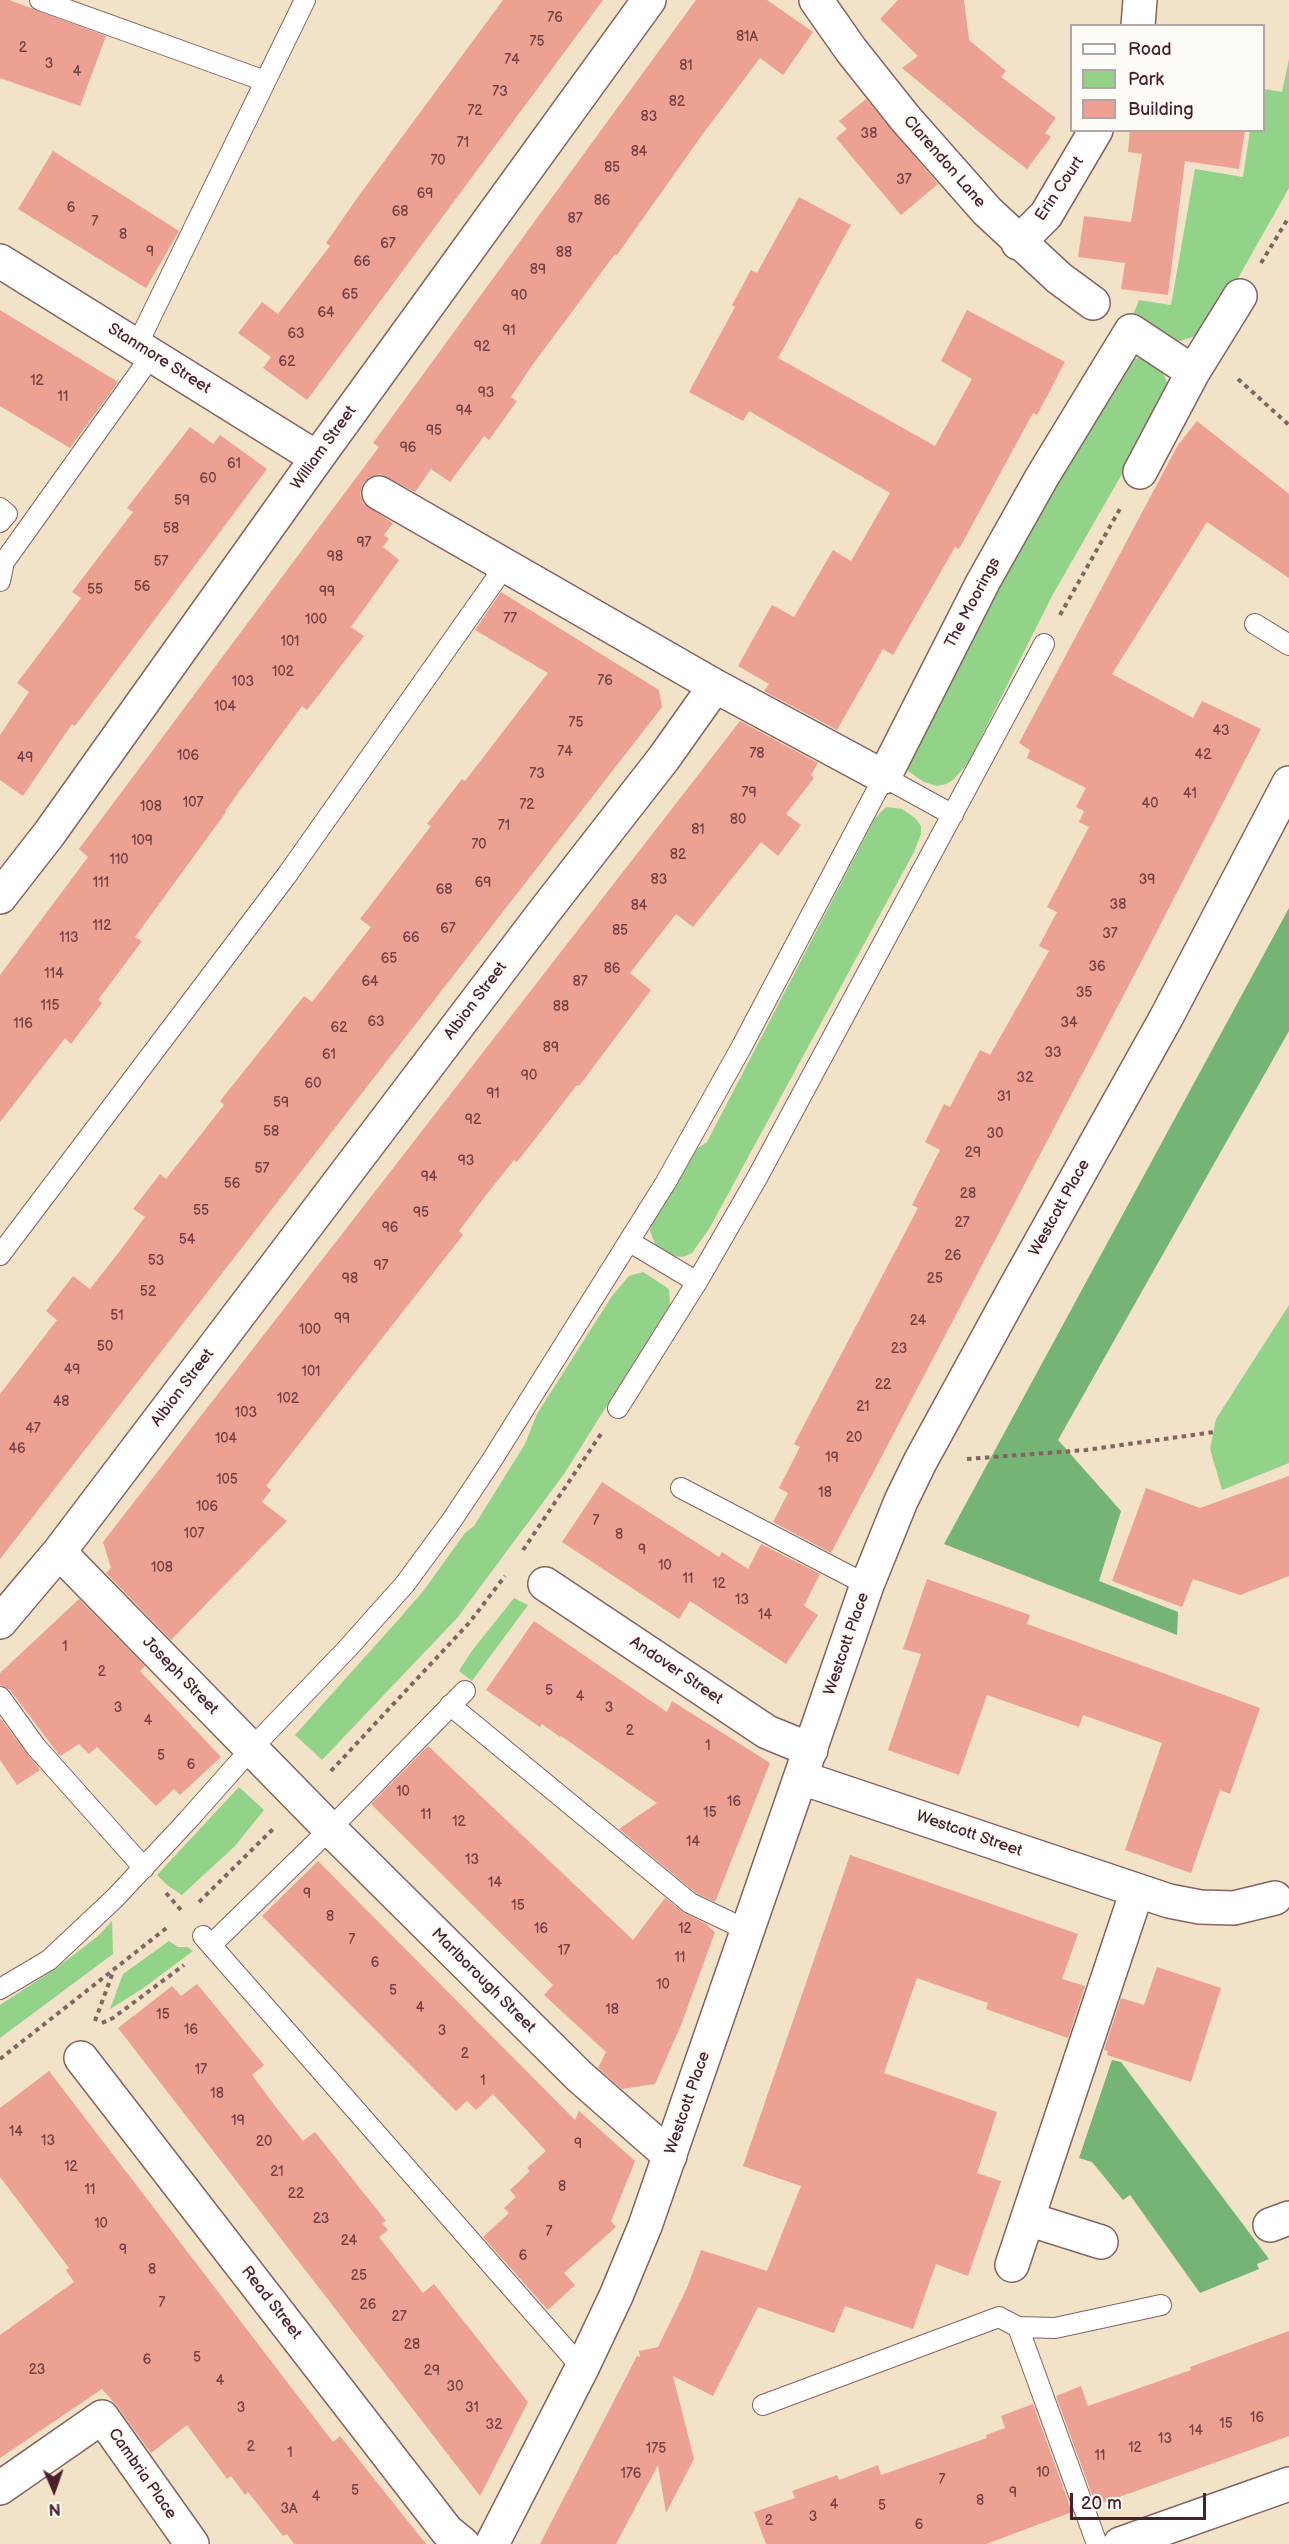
<!DOCTYPE html>
<style>
body{margin:0}
#map{position:relative;width:1289px;height:2544px;overflow:hidden;background:#f2e2c7;font-family:"Balsamiq Sans",sans-serif}
canvas{display:block}
.legend{position:absolute;left:1070px;top:24px;width:195px;height:108px;box-sizing:border-box;background:#fdfcf7;border:2px solid #b5a4a5;margin:0;padding:8px 10px;list-style:none;font-size:18px;color:#4a1f2b}
.legend li{display:flex;align-items:center;gap:12px;height:30px}
.legend b{width:30px;border:2px solid #b5a4a5}
.north{position:absolute;left:24px;top:2460px;width:60px;height:60px;-webkit-text-stroke:4px #fdfcf7;paint-order:stroke;rotate:178deg;font-size:16px;font-weight:700;line-height:24px;text-align:center;color:#4a1f2b}
.north::after{content:'';display:block;margin:auto;width:21px;height:27px;background:#4a1f2b;clip-path:polygon(50% 0,100% 100%,50% 72%,0 100%)}
.scale{position:absolute;left:1070px;top:2493px;width:136px;height:27px;box-sizing:border-box;border:3px solid #4a1f2b;border-top:0;padding-left:8px;font-size:18px;line-height:21px;white-space:nowrap;color:#4a1f2b;-webkit-text-stroke:4px #fdfcf7;paint-order:stroke}
</style>
<div id="map">
<canvas width="1289" height="2544"></canvas>
<ul class="legend">
<li><b style="height:8px;background:#fff"></b>Road</li>
<li><b style="height:16px;background:#92d289"></b>Park</li>
<li><b style="height:16px;background:#eda192"></b>Building</li>
</ul>
<div class="north">N</div>
<div class="scale">20 m</div>
</div>
<script>
const context = document.querySelector('canvas').getContext('2d');
context.lineJoin = 'round';
function paint(path, color) { context.fillStyle = color; context.fill(path, 'evenodd'); }
const poly = rows => new Path2D(rows.map(r => 'M' + r).join(''));
function stroke(path, color, width, dash) { context.strokeStyle = color; context.lineWidth = width; context.lineCap = dash ? 'butt' : 'round'; context.setLineDash(dash || []); context.stroke(path); }
function label(font, color, halo, rows, align = 'center') {
  context.font = font + ' "Balsamiq Sans",sans-serif'; context.lineWidth = 5; context.setLineDash([]); context.textBaseline = 'middle'; context.strokeStyle = halo; context.fillStyle = color; for (const [text, x, y, turn = 0] of rows) {
    context.save(); context.translate(x, y); context.rotate((+turn || 0) * Math.PI / 180); context.textAlign = isNaN(turn) ? turn : align; if (halo) context.strokeText(text, 0, 0); context.fillText(text, 0, 0); context.restore();
  }
}
const green = poly([
 [1289,59,1289,188,1220,310,1199,335,1180,341,1168,340,1133,315,1139,300,1171,305,1195,169,1243,177,1250,131,1264,130,1264,89,1282,92],
 [1139,358,1153,365,1163,373,1170,390,1052,596,968,763,953,780,946,784,937,786,924,782,908,771,906,763,908,754,1074,448,1132,359],
 [886,807,902,809,915,818,921,826,921,834,914,852,709,1229,692,1253,683,1257,674,1256,656,1246,650,1231,652,1223,694,1151,707,1142,875,818],
 [643,1272,669,1289,670,1305,564,1474,458,1617,322,1760,295,1735,399,1619,424,1590,465,1533,474,1526,525,1444,537,1414,612,1296,629,1276],
 [1289,1305,1289,1463,1222,1490,1210,1449,1216,1419],
 [514,1598,528,1605,472,1681,459,1671,471,1652],
 [239,1787,264,1810,235,1846,182,1895,167,1885,157,1875],
 [112,1921,113,1954,0,2038,0,2005,58,1967,98,1936],
 [169,1941,178,1947,188,1947,193,1951,142,1989,110,2009,123,1974]
]);
const forest = poly([
 [1289,908,1289,1031,1058,1440,1121,1511,1099,1581,1178,1612,1177,1635,944,1544],
 [1112,2060,1121,2062,1269,2259,1257,2264,1259,2269,1200,2293,1130,2195,1123,2200,1092,2162,1079,2158]
]);
const building = poly([
 [0,0,9,0,106,36,80,106,0,78],
 [503,0,603,0,307,400,263,368,271,357,238,333,262,302,278,314,330,246,326,243,360,194],
 [696,0,767,0,813,32,783,75,760,58,702,135,617,255,615,254,533,364,511,397,517,401,489,440,484,436,450,482,431,469,415,492,380,474,370,477,363,483,360,494,363,503,393,523,384,535,389,539,383,547,399,560,351,627,364,636,307,710,302,706,225,811,226,812,135,937,142,941,98,1000,102,1003,71,1044,65,1038,0,1122,0,975,88,857,79,849,379,447,373,443],
 [898,0,964,0,969,40,1006,71,1001,77,1056,118,1045,133,1051,137,1027,169,990,141,902,68,918,56,880,19],
 [866,99,938,184,901,215,836,138,847,129,839,121],
 [1130,130,1245,130,1239,169,1185,161,1168,295,1121,289,1125,263,1078,257,1084,216,1131,222,1142,154,1128,152],
 [53,151,179,231,146,288,18,209],
 [799,197,851,225,778,358,935,446,972,379,941,361,967,310,1065,362,1037,415,1033,413,959,549,955,547,893,655,883,649,837,730,764,691,769,684,738,666,772,605,794,617,833,550,851,561,890,493,749,411,743,421,689,392,735,307,732,305,751,270,757,273],
 [0,310,118,382,70,448,0,406],
 [1197,421,1289,494,1289,578,1207,522,1112,674,1193,718,1202,701,1261,729,1152,941,831,1553,773,1522,788,1493,779,1488,800,1447,794,1444,918,1208,912,1205,940,1150,925,1142,944,1104,950,1107,980,1050,990,1055,1049,951,1039,946,1057,912,1047,907,1089,827,1079,822,1084,811,1076,807,1086,788,1027,758,1030,750,1019,743,1178,445],
 [190,427,213,444,220,435,267,469,75,726,72,724,23,796,0,780,0,735,29,692,17,683,81,598,72,592,133,512,127,508],
 [501,592,659,690,662,707,0,1559,0,1394,57,1320,46,1311,73,1276,90,1289,119,1252,145,1217,133,1209,160,1174,166,1179,224,1105,220,1101,304,996,312,1002,371,927,360,919,431,826,427,824,462,779,465,781,548,673,475,630],
 [740,721,818,763,811,775,814,778,786,814,801,825,778,856,761,842,693,927,676,914,630,973,651,990,579,1086,577,1085,517,1162,514,1160,483,1199,459,1231,463,1235,266,1486,271,1490,262,1502,287,1521,171,1640,106,1573,111,1568,103,1542],
 [1289,1476,1289,1576,1240,1595,1193,1579,1182,1607,1112,1581,1146,1488,1200,1508],
 [602,1482,719,1557,722,1552,748,1569,761,1544,820,1574,804,1606,818,1615,786,1664,690,1601,679,1619,562,1542],
 [927,1579,1030,1615,1027,1624,1260,1708,1230,1794,1220,1790,1191,1873,1125,1850,1162,1743,1083,1715,1079,1727,987,1695,959,1775,888,1750,921,1654,903,1649],
 [79,1599,145,1666,140,1671,221,1757,180,1795,174,1789,156,1806,97,1747,89,1754,79,1744,60,1756,10,1690,0,1685,0,1673],
 [534,1621,667,1712,672,1701,770,1763,715,1902,696,1893,619,1829,657,1803,561,1736,560,1737,542,1724,540,1727,486,1690],
 [0,1718,40,1770,17,1785,0,1760],
 [428,1746,633,1940,665,1898,683,1912,706,1924,715,1932,681,2025,655,2084,622,2089,598,2068,606,2052,544,1995,553,1985,371,1804],
 [850,1855,1078,1934,1062,1979,1085,1986,1068,2038,986,2009,988,2003,917,1978,884,2073,997,2112,977,2173,1001,2181,968,2276,936,2264,913,2329,845,2306,834,2333,758,2307,713,2396,673,2376,694,2459,666,2513,658,2465,616,2544,540,2544,637,2356,640,2357,639,2351,658,2347,687,2288,701,2250,767,2271,801,2186,743,2166],
 [318,1861,575,2120,579,2111,635,2161,611,2221,616,2227,564,2273,575,2285,548,2310,483,2237,509,2213,504,2208,516,2197,510,2190,530,2171,527,2168,546,2151,493,2094,476,2110,467,2101,456,2111,262,1916],
 [1157,1967,1221,1988,1191,2082,1107,2055,1108,2051,1104,2050,1121,1998,1144,2005],
 [197,1984,264,2065,252,2075,278,2110,303,2141,315,2132,386,2221,382,2223,388,2230,379,2237,423,2293,434,2284,528,2402,480,2496,118,2028,172,1986,181,1996],
 [49,2071,333,2442,340,2436,426,2544,294,2544,287,2534,283,2536,248,2492,245,2495,231,2476,227,2479,187,2425,151,2453,117,2406,102,2389,0,2458,0,2335,74,2282,66,2270,69,2268,0,2177,0,2108],
 [1289,2331,1289,2436,1097,2505,1095,2503,1056,2396,1081,2386,1088,2406,1191,2370,1190,2367],
 [1033,2404,1072,2512,986,2544,766,2544,754,2512,795,2498,792,2491,837,2475,839,2480,878,2465,881,2475,944,2453,987,2438,986,2435,1005,2428,1001,2416]
]);
const path = poly([
 [1261,263,1289,217],
 [1238,379,1289,425],
 [1060,615,1121,507],
 [967,1459,1086,1450,1214,1432],
 [523,1550,601,1434],
 [331,1771,469,1623,505,1576],
 [166,1893,181,1910],
 [199,1902,274,1828],
 [95,2021,113,1972],
 [102,2023,113,2018,184,1965],
 [0,2059,169,1926]
]);
const service = poly([
 [40,0,265,81],
 [137,345,305,0],
 [0,508,7,514,0,522],
 [0,581,4,562,152,355],
 [1255,624,1289,645],
 [630,1242,697,1282],
 [0,1255,287,875,505,566],
 [618,1408,697,1282,757,1178,1044,644],
 [681,1488,867,1585],
 [0,1697,36,1747,144,1868],
 [450,1705,690,1903,749,1931],
 [203,1936,582,2368],
 [211,1945,330,1829,465,1691],
 [0,1989,49,1960,115,1898,188,1820,251,1749,347,1649,405,1584,452,1520,492,1460,666,1182,742,1046,884,777,953,815],
 [1018,2327,1055,2328,1161,2305],
 [763,2405,999,2317,1018,2327,1097,2544]
]);
const minor = poly([
 [816,0,851,50,905,118,987,211,1059,278,1093,303],
 [1138,26,1140,0],
 [1018,243,1046,215,1096,130],
 [0,261,317,458],
 [1140,472,1193,372,1240,296],
 [715,686,884,777,983,582,1042,477,1131,331,1193,372],
 [0,897,49,834,317,458,649,0],
 [59,1552,330,1829,579,2076,670,2156],
 [545,1584,767,1732,811,1750],
 [0,1622,59,1552,544,912,664,758,715,686,379,493],
 [802,1778,1169,1901,1200,1907,1234,1908,1275,1898],
 [81,2058,447,2531,463,2544],
 [1028,2219,1101,2242],
 [1270,2225,1289,2218],
 [1012,2265,1137,1891],
 [0,2488,102,2417,192,2544],
 [1120,2544,1289,2484]
]);
const secondary = poly([
 [492,2544,582,2368,616,2296,645,2226,867,1585,901,1501,920,1462,1014,1290,1166,1018,1289,783]
]);
const numberNames = [
 ["76",555,18],
 ["81A",747,37],
 ["75",537,42],
 ["2",23,48],
 ["74",512,60],
 ["3",49,64],
 ["81",686,66],
 ["4",77,72],
 ["73",500,92],
 ["82",677,102],
 ["72",475,111],
 ["83",649,117],
 ["38",869,134],
 ["71",463,143],
 ["84",639,152],
 ["70",438,161],
 ["85",612,168],
 ["37",904,180],
 ["69",425,194],
 ["86",602,201],
 ["6",71,208],
 ["68",400,212],
 ["87",575,219],
 ["7",95,222],
 ["8",123,235],
 ["67",388,244],
 ["9",150,252],
 ["88",564,253],
 ["66",362,262],
 ["89",538,270],
 ["65",350,295],
 ["90",519,296],
 ["64",326,313],
 ["91",509,331],
 ["63",296,334],
 ["92",482,347],
 ["62",287,362],
 ["12",37,381],
 ["93",486,393],
 ["11",63,397],
 ["94",464,411],
 ["95",434,431],
 ["96",408,448],
 ["61",234,464],
 ["60",208,479],
 ["59",182,501],
 ["58",171,529],
 ["97",364,543],
 ["98",335,557],
 ["57",161,562],
 ["56",142,587],
 ["55",95,590],
 ["99",327,592],
 ["77",510,619],
 ["100",316,620],
 ["101",290,642],
 ["102",283,672],
 ["76",605,681],
 ["103",243,682],
 ["104",225,707],
 ["75",576,723],
 ["43",1221,731],
 ["74",565,752],
 ["78",757,754],
 ["42",1203,755],
 ["106",188,756],
 ["49",25,758],
 ["73",537,774],
 ["79",749,793],
 ["41",1190,794],
 ["107",193,803],
 ["40",1150,804],
 ["72",527,805],
 ["108",151,807],
 ["80",738,820],
 ["71",504,826],
 ["81",698,830],
 ["109",142,841],
 ["70",479,845],
 ["82",678,855],
 ["110",119,860],
 ["83",659,880],
 ["39",1147,880],
 ["111",101,883],
 ["69",483,883],
 ["68",444,890],
 ["38",1118,905],
 ["84",639,906],
 ["112",102,926],
 ["67",448,929],
 ["85",620,931],
 ["37",1110,934],
 ["113",69,938],
 ["66",411,938],
 ["65",389,959],
 ["36",1097,967],
 ["86",612,969],
 ["114",54,974],
 ["64",370,982],
 ["87",580,982],
 ["35",1084,993],
 ["115",50,1006],
 ["88",561,1007],
 ["63",376,1022],
 ["34",1069,1023],
 ["116",23,1024],
 ["62",339,1028],
 ["89",551,1048],
 ["33",1053,1053],
 ["61",329,1055],
 ["90",529,1076],
 ["32",1025,1078],
 ["60",313,1084],
 ["91",493,1094],
 ["31",1004,1097],
 ["59",281,1103],
 ["92",473,1120],
 ["58",271,1132],
 ["30",995,1134],
 ["29",973,1153],
 ["93",466,1161],
 ["57",262,1169],
 ["94",429,1177],
 ["56",232,1184],
 ["28",968,1194],
 ["55",201,1211],
 ["95",421,1213],
 ["27",962,1223],
 ["96",390,1228],
 ["54",187,1240],
 ["26",953,1256],
 ["53",156,1261],
 ["97",381,1266],
 ["98",350,1279],
 ["25",935,1279],
 ["52",148,1292],
 ["51",117,1316],
 ["99",342,1319],
 ["24",918,1321],
 ["100",310,1330],
 ["50",105,1347],
 ["23",899,1349],
 ["49",72,1370],
 ["101",311,1372],
 ["22",883,1385],
 ["102",288,1399],
 ["48",61,1402],
 ["21",863,1407],
 ["103",246,1413],
 ["47",33,1429],
 ["20",854,1438],
 ["104",226,1439],
 ["46",17,1449],
 ["19",832,1458],
 ["105",227,1480],
 ["18",825,1493],
 ["106",207,1507],
 ["7",596,1521],
 ["107",194,1534],
 ["8",619,1535],
 ["9",642,1550],
 ["10",665,1566],
 ["108",162,1568],
 ["11",688,1579],
 ["12",719,1584],
 ["13",742,1600],
 ["14",765,1615],
 ["1",65,1647],
 ["2",102,1672],
 ["5",549,1691],
 ["4",580,1697],
 ["3",118,1708],
 ["3",609,1708],
 ["4",148,1721],
 ["2",630,1731],
 ["1",708,1746],
 ["5",161,1756],
 ["6",191,1765],
 ["10",403,1792],
 ["16",734,1802],
 ["15",710,1813],
 ["11",426,1815],
 ["12",459,1822],
 ["14",693,1842],
 ["13",472,1860],
 ["14",495,1883],
 ["9",307,1894],
 ["15",518,1906],
 ["8",330,1917],
 ["16",541,1929],
 ["12",685,1929],
 ["7",352,1940],
 ["17",564,1951],
 ["11",680,1958],
 ["6",375,1963],
 ["10",663,1985],
 ["5",393,1991],
 ["4",420,2008],
 ["18",612,2010],
 ["15",163,2015],
 ["16",191,2030],
 ["3",442,2031],
 ["2",465,2054],
 ["17",201,2070],
 ["1",483,2081],
 ["18",217,2094],
 ["19",238,2121],
 ["14",16,2132],
 ["13",48,2141],
 ["20",264,2142],
 ["9",578,2144],
 ["12",71,2167],
 ["21",277,2172],
 ["8",562,2187],
 ["11",90,2190],
 ["22",296,2194],
 ["23",321,2219],
 ["10",101,2224],
 ["7",549,2232],
 ["24",349,2241],
 ["9",123,2250],
 ["6",523,2256],
 ["8",152,2270],
 ["25",359,2276],
 ["7",162,2303],
 ["26",368,2305],
 ["27",399,2317],
 ["28",412,2345],
 ["5",197,2358],
 ["6",147,2360],
 ["23",37,2370],
 ["29",432,2371],
 ["4",220,2381],
 ["30",455,2387],
 ["3",241,2408],
 ["31",472,2408],
 ["16",1257,2418],
 ["15",1226,2424],
 ["32",494,2425],
 ["14",1196,2431],
 ["13",1165,2439],
 ["2",251,2447],
 ["12",1135,2448],
 ["175",656,2449],
 ["1",290,2453],
 ["11",1100,2456],
 ["10",1043,2473],
 ["176",631,2474],
 ["7",942,2480],
 ["5",355,2491],
 ["9",1013,2493],
 ["4",316,2497],
 ["8",980,2501],
 ["4",834,2505],
 ["5",882,2506],
 ["3A",289,2509],
 ["3",813,2517],
 ["2",769,2521],
 ["6",919,2525]
];
const streetNames = [
 ["Clarendon Lane",944,162,49],
 ["Erin Court",1060,189,-56],
 ["Stanmore Street",159,359,32],
 ["William Street",324,448,-54],
 ["The Moorings",973,603,-62],
 ["Albion Street",476,1001,-53],
 ["Westcott Place",1060,1208,-61],
 ["Albion Street",183,1388,-53],
 ["Westcott Place",847,1644,-71],
 ["Andover Street",676,1671,34],
 ["Joseph Street",180,1676,46],
 ["Westcott Street",969,1834,19],
 ["Marlborough Street",483,1981,45],
 ["Westcott Place",688,2103,-71],
 ["Read Street",271,2303,52],
 ["Cambria Place",142,2474,55]
];
paint(green, '#92d289');
paint(forest, '#75b475');
paint(building, '#eda192');
stroke(service, '#856362', 22);
stroke(minor, '#856362', 36);
stroke(secondary, '#856362', 36);
stroke(path, '#856362', 4, [4.5, 4.5]);
stroke(service, '#fff', 20);
stroke(minor, '#fff', 33);
stroke(secondary, '#fff', 33);
label('14px', '#734045', null, numberNames);
label('16px', '#4a1f2b', '#fdfcf7', streetNames);
</script>
